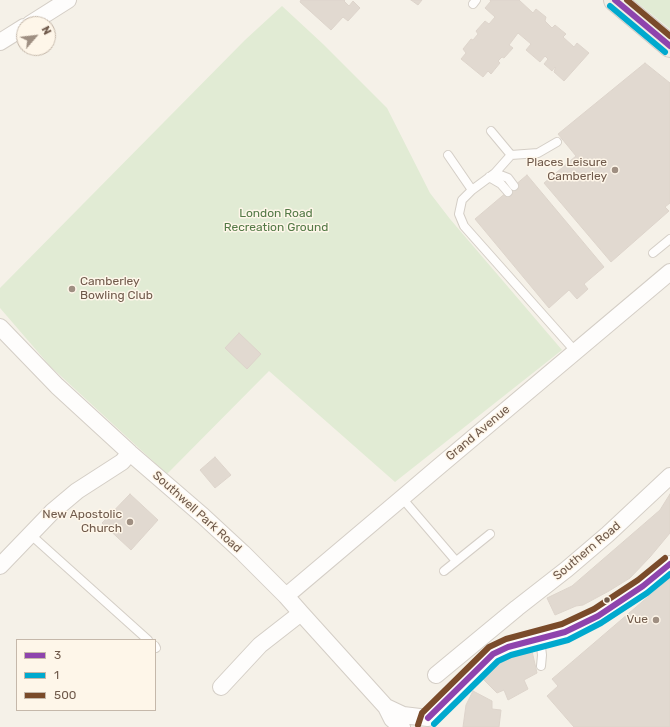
<!DOCTYPE html>
<style>
body{margin:0}
#map{position:relative;width:670px;height:727px;overflow:hidden;background:#f5f1e8;font-family:Rubik,sans-serif}
canvas{display:block}
.legend{position:absolute;left:16px;top:639px;width:140px;height:72px;box-sizing:border-box;background:#fef6e9;border:1px solid #c5b8aa;margin:0;padding:5px 7px;list-style:none;font-size:12px;color:#705a4b}
.legend li{display:flex;align-items:center;gap:8px;height:20px}
.legend b{width:20px;border:1px solid #c5b8aa}
.north{position:absolute;left:16px;top:16px;width:40px;height:40px;box-sizing:border-box;background:#fef6e9;border:1px solid #c5b8aa;border-radius:50%;rotate:62deg;font-size:11px;font-weight:700;line-height:16px;text-align:center;color:#705a4b}
.north::after{content:'';display:block;margin:auto;width:14px;height:18px;background:#9f8f82;clip-path:polygon(50% 0,100% 100%,50% 72%,0 100%)}
</style>
<div id="map">
<canvas width="670" height="727"></canvas>
<ul class="legend">
<li><b style="height:5px;background:#8e44ad"></b>3</li>
<li><b style="height:5px;background:#00a9ce"></b>1</li>
<li><b style="height:5px;background:#7a4b2a"></b>500</li>
</ul>
<div class="north">N</div>
</div>
<script>
const context = document.querySelector('canvas').getContext('2d');
context.lineJoin = 'round';
function paint(path, color) { context.fillStyle = color; context.fill(path, 'evenodd'); }
const poly = rows => new Path2D(rows.map(r => 'M' + r).join(''));
function stroke(path, color, width, dash) { context.strokeStyle = color; context.lineWidth = width; context.lineCap = dash ? 'butt' : 'round'; context.setLineDash(dash || []); context.stroke(path); }
function label(font, color, halo, rows, align = 'center') {
  context.font = font + ' Rubik,sans-serif'; context.lineWidth = 3; context.setLineDash([]); context.textBaseline = 'middle'; context.strokeStyle = halo; context.fillStyle = color; for (const [text, x, y, turn = 0] of rows) {
    context.save(); context.translate(x, y); context.rotate((+turn || 0) * Math.PI / 180); context.textAlign = isNaN(turn) ? turn : align; if (halo) context.strokeText(text, 0, 0); context.fillText(text, 0, 0); context.restore();
  }
}
const green = poly([
 [634,0,670,0,670,29],
 [282,6,323,44,387,108,430,193,450,219,562,350,395,482,269,371,167,474,50,366,0,308,0,288,245,40]
]);
const building = poly([
 [301,0,345,0,344,1,349,6,353,1,360,8,348,21,343,17,331,30,300,2,301,0],
 [411,0,422,0,418,5,411,0],
 [490,0,519,0,533,13,536,9,546,17,545,21,552,28,555,25,566,34,563,37,574,47,577,43,589,53,564,81,554,72,555,69,555,67,552,71,544,64,548,59,545,56,540,62,526,50,531,44,518,33,509,45,513,48,504,58,502,57,498,61,500,63,491,74,488,71,483,77,461,59,466,53,463,49,471,39,473,40,478,34,476,31,485,21,489,24,495,17,485,8,491,1,490,0],
 [645,63,670,83,670,203,665,207,669,211,611,262,544,183,576,156,558,134,645,63],
 [527,175,604,267,584,284,588,289,577,299,569,290,549,308,475,219,527,175],
 [239,333,261,354,247,369,225,348,239,333],
 [215,457,231,475,215,488,200,470,215,457],
 [130,494,158,520,131,550,102,523,130,494],
 [670,494,670,533,650,557,630,578,609,591,583,605,576,606,555,615,547,598,572,586,660,510,670,494],
 [670,578,670,727,574,727,547,696,558,686,552,679,670,578],
 [532,651,537,673,524,680,528,689,508,700,504,690,497,693,482,678,489,670,501,661,515,655,532,651],
 [473,691,492,701,492,709,501,710,499,727,463,727,466,705,473,691]
]);
const service = poly([
 [473,4,476,0],
 [491,131,511,155,495,173,472,190,462,200,459,214,464,226,575,351],
 [448,155,472,190],
 [511,155,538,153,557,142],
 [495,173,508,178,514,186],
 [489,177,501,184,508,192],
 [653,253,670,239],
 [402,498,456,561],
 [31,535,148,640],
 [444,571,490,534],
 [540,639,542,655,541,666],
 [155,646,156,648]
]);
const minor = poly([
 [30,24,68,0],
 [0,42,24,27],
 [0,327,57,386,130,453,203,516,243,553,286,596,301,613,386,707,392,719,402,727],
 [0,566,52,512,77,491,122,462,130,453],
 [286,596,402,498,436,469,670,272],
 [436,675,517,608,567,569,608,534,670,476],
 [221,687,260,645,301,613],
 [386,707,403,715,428,718],
 [428,718,461,685,493,654,508,647,565,632,598,616,643,586,670,564]
]);
const primary = poly([
 [615,0,670,46]
]);
const bus1 = poly([
 [615,0,670,46],
 [428,718,493,654,508,647,565,632,598,616,643,586,670,564]
]);
const bus2 = poly([
 [610,6,665,52],
 [434,724,498,661,511,655,568,640,601,623,647,593,670,574]
]);
const bus3 = poly([
 [627,0,670,36],
 [418,725,422,713,489,647,506,639,562,624,594,609,638,580,665,558]
]);
const markers = [
 [615,170,4,"#9f8f82"],
 [72,289,4,"#9f8f82"],
 [130,522,4,"#9f8f82"],
 [607,600,3.5,"#705a4b"],
 [656,620,4,"#9f8f82"]
];
const poiNames = [
 ["Places Leisure",607,163],
 ["Camberley",607,177],
 ["Camberley",80,282,"left"],
 ["Bowling Club",80,296,"left"],
 ["New Apostolic",122,515],
 ["Church",122,529],
 ["Vue",648,620]
];
const parkNames = [
 ["London Road",276,214],
 ["Recreation Ground",276,228]
];
const streetNames = [
 ["Grand Avenue",478,433,-40],
 ["Southwell Park Road",197,512,42],
 ["Southern Road",587,551,-40]
];
paint(green, '#e1ebd4');
paint(building, '#e1d9d0');
stroke(building, '#ddd4cb', 1);
stroke(service, '#d4cec6', 10);
stroke(minor, '#d4cec6', 18);
stroke(primary, '#d3ccc5', 24);
stroke(service, '#fefdfc', 8);
stroke(minor, '#fefdfc', 16);
stroke(primary, '#f1ede5', 22);
stroke(bus1, '#8e44ad', 6);
stroke(bus2, '#00a9ce', 6);
stroke(bus3, '#7a4b2a', 6);
for (const [x, y, r, color] of markers) { const dot = new Path2D(); dot.arc(x, y, r, 0, 2 * Math.PI); context.fillStyle = color; context.fill(dot); stroke(dot, '#fef6e9', 1.5); }
label('12px', '#705a4b', '#fef6e9', poiNames, 'right');
label('12px', '#547a47', '#fef6e9', parkNames);
label('12px', '#705a4b', '#fef6e9', streetNames);
</script>
